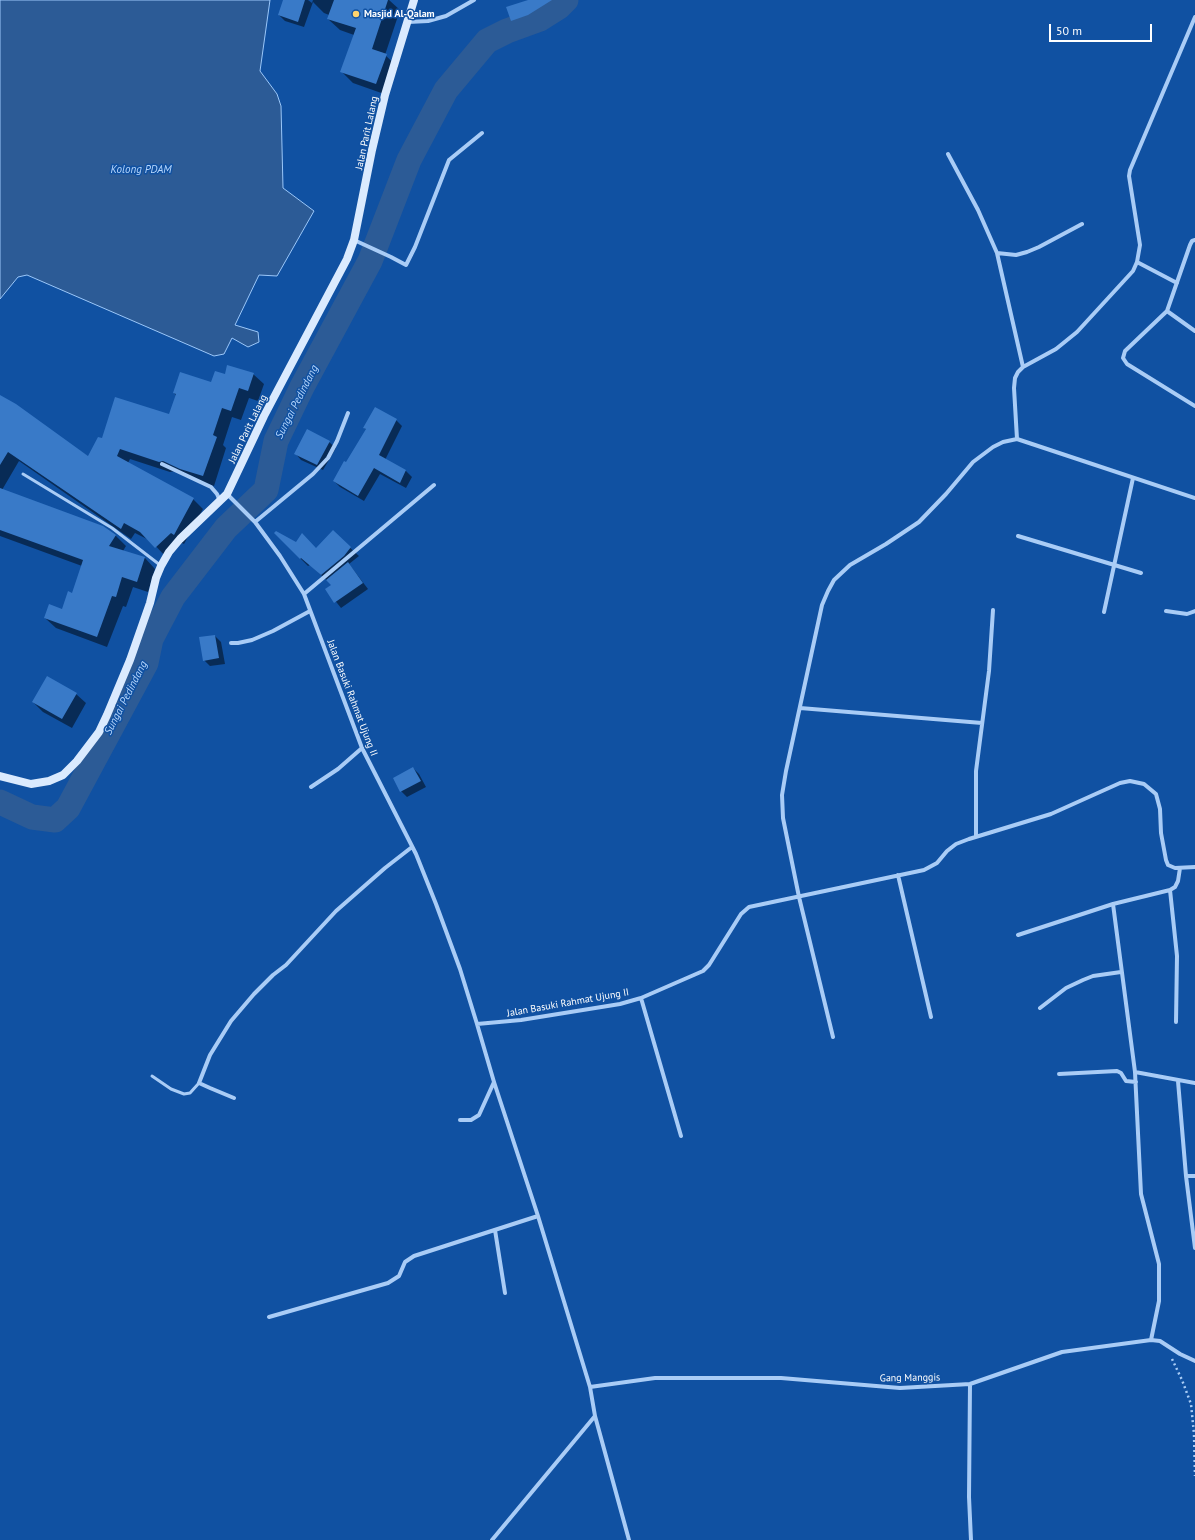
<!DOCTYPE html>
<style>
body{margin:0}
#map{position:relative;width:1195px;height:1540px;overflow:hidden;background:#1051a2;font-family:"PT Sans",sans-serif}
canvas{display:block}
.scale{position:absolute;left:1049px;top:24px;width:103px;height:18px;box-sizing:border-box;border:2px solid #fff;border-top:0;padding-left:5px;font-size:12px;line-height:14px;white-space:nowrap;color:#fff;-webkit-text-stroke:3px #1051a2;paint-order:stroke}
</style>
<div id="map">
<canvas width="1195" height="1540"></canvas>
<div class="scale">50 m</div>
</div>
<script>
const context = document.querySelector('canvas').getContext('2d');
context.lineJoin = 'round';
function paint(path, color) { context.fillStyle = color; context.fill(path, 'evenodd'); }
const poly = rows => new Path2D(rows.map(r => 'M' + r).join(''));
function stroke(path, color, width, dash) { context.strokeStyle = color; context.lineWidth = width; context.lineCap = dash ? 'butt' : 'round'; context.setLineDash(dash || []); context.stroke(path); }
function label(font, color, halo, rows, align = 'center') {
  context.font = font + ' "PT Sans",sans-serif'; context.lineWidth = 3; context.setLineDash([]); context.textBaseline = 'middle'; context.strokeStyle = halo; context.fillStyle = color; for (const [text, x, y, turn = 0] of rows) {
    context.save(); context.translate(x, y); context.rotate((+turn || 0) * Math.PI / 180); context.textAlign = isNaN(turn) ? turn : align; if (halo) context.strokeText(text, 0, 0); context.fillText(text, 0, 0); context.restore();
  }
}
const water = poly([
 [0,0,270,0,260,71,277,94,281,106,283,188,314,211,277,276,259,275,235,325,258,332,259,342,248,347,232,338,224,354,214,356,27,275,18,277,0,299,0,0]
]);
const shadow = poly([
 [284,0,308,0,312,3,313,0,389,0,400,10,385,55,398,67,387,95,353,83,341,71,354,35,340,30,328,19,329,15,324,13,313,2,304,27,285,21,279,15],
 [531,0,568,0,534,21,518,26,512,20],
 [253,374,264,384,258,401,249,398,241,420,232,417,223,445,226,448,214,486,192,479,175,471,170,472,130,459,128,463,193,499,203,509,184,544,182,543,166,557,151,541,135,533,131,539,19,461,2,490,103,527,116,536,126,546,123,551,145,558,155,569,148,592,133,587,126,607,123,606,107,647,56,628,45,618,62,610,73,594,82,566,0,536,0,396,89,457,102,440,170,415,176,395,174,393,212,383,225,375],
 [396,420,402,426,385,460,406,471,412,477,406,488,380,474,364,501,340,487,334,481,347,463,367,430,364,428],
 [329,442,336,448,323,470,301,460,295,453],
 [333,532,359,556,349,564,368,589,341,608,326,589,332,585,310,565,308,566,275,533,297,543,316,549],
 [215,636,221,642,225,664,210,666,204,660],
 [76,694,86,703,72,728,43,712,33,702],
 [413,768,419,774,426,787,407,797,401,791]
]);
const river = poly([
 [0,802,32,817,55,820,68,808,146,663,151,639,173,597,226,528,266,490,276,441,302,387,370,261,409,160,446,90,487,41,507,31,540,19,559,7,566,0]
]);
const building = poly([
 [283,0,305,0,298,22,278,15],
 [334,0,388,0,372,49,387,54,376,84,340,72,356,28,327,19],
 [528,0,552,0,528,15,511,21,506,7],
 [227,365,254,373,248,391,239,388,231,411,222,408,213,435,217,437,203,476,180,469,163,461,159,462,120,449,117,456,194,498,174,535,171,533,155,548,140,532,124,523,121,529,8,452,0,465,0,395,16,404,88,456,98,437,102,438,115,397,169,414,176,394,173,393,180,372,211,382,215,371,225,374],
 [375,407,397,419,379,455,406,470,400,483,374,468,358,496,333,481,344,461,346,462,366,429,363,428],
 [307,429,330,441,317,465,294,454],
 [0,488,103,526,116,535,109,546,145,557,137,582,122,577,116,597,112,596,97,637,44,618,49,604,62,609,68,591,72,593,83,560,0,530],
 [333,530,351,547,344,556,321,575,301,558,300,559,274,533,276,531,296,542,302,533,316,548],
 [348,562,363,583,334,603,325,589,331,585,326,580],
 [215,635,219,658,203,661,199,637],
 [47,676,77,693,62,719,32,702],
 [413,767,421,781,400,792,393,778]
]);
const path = poly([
 [1172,1359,1182,1380,1191,1404,1194,1434,1195,1476]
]);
const lane = poly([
 [23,474,112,528,160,565],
 [152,1076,171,1089,184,1094,190,1093,199,1083]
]);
const street = poly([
 [408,22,428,21,446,16,474,0],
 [948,154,978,210,997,253,1023,367],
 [354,240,391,257,406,265,415,247,449,160,482,133],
 [1195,240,1192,241,1190,245,1167,311,1125,351,1123,358,1127,364,1195,406],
 [997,253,1016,255,1027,252,1039,247,1082,224],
 [1137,262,1177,283],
 [1167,311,1195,331],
 [1017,439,1014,388,1015,378,1018,372,1023,367,1056,349,1077,332,1133,271,1137,262,1140,245,1129,176,1130,170,1195,17],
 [162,464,211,487,217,494,220,501],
 [227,494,255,522,280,556,304,594,362,748,416,854,436,904,460,969,477,1024,521,1020,620,1004,641,998,703,971,709,965,741,914,749,907,924,870,937,863,947,851,956,844,969,839,1051,814,1120,783,1130,781,1144,784,1156,794,1160,809,1161,833,1166,860,1168,865,1175,868,1195,867],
 [255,522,313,474,328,458,337,441,348,413],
 [1018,536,1141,573],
 [304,594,434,485],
 [1166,611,1187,614,1195,611],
 [1104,612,1133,478],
 [231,643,238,643,252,640,273,631,310,611],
 [800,708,982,723],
 [311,787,338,769,362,748],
 [976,837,976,771,989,671,993,610],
 [898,875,931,1017],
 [1170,890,1177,956,1176,1022],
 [1113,904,1135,1072,1141,1194,1159,1264,1159,1301,1151,1340],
 [1018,935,1113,904,1170,890,1175,887,1178,881,1180,868],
 [641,998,681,1136],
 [1040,1008,1066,988,1083,980,1093,976,1121,972],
 [477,1024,494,1082,538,1216,590,1387,595,1416,629,1540],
 [833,1037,799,897,783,818,782,795,786,771,822,605,828,591,834,580,850,565,886,544,919,522,946,494,973,462,993,447,1003,442,1017,439,1195,498],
 [1135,1072,1195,1083],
 [1059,1074,1117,1071,1121,1073,1126,1081,1136,1082],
 [1178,1081,1186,1176,1195,1248],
 [234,1098,210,1088,199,1083,210,1055,231,1021,254,994,273,975,286,965,336,911,385,868,412,847],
 [460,1120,471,1120,479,1115,494,1082],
 [1186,1176,1195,1176],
 [495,1230,505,1293],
 [269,1317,388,1283,399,1276,405,1262,414,1256,538,1216],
 [970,1384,969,1497,971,1540],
 [590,1387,655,1378,781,1378,900,1388,970,1384,1062,1352,1151,1340,1160,1341,1180,1354,1195,1361],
 [492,1540,595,1416]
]);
const secondary = poly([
 [0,776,31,784,49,781,63,775,77,761,99,732,107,715,130,660,150,603,156,578,161,566,169,552,180,539,227,494,264,416,347,259,354,240,372,150,385,95,414,0]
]);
const markers = [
 [356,14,4,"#ffd46e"]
];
const poiNames = [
 ["Masjid Al-Qalam",364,14]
];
const streetNames = [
 ["Jalan Parit Lalang",367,133,-78],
 ["Jalan Parit Lalang",248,429,-64],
 ["Jalan Basuki Rahmat Ujung II",352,698,69],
 ["Jalan Basuki Rahmat Ujung II",568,1003,-10],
 ["Gang Manggis",910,1378,-1]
];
const waterNames = [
 ["Kolong PDAM",141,170],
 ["Sungai Pedindang",297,402,-63],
 ["Sungai Pedindang",126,698,-63]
];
paint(water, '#2c5b96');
stroke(water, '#9bc7f9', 1);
paint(shadow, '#0007');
stroke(river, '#2c5b96', 25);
paint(building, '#397ac8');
stroke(path, '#a9ccf6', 2.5, [2, 3]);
stroke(lane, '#a9ccf6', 3);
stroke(street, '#a9ccf6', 4);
stroke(secondary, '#daeafe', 8);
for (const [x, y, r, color] of markers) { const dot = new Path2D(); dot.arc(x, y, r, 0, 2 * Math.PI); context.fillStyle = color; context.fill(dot); stroke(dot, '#1051a2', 1.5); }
label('bold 10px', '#fff', '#1051a2', poiNames, 'left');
label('10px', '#fff', '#1051a2', streetNames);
label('italic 11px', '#b6d6fc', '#1051a2', waterNames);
</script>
